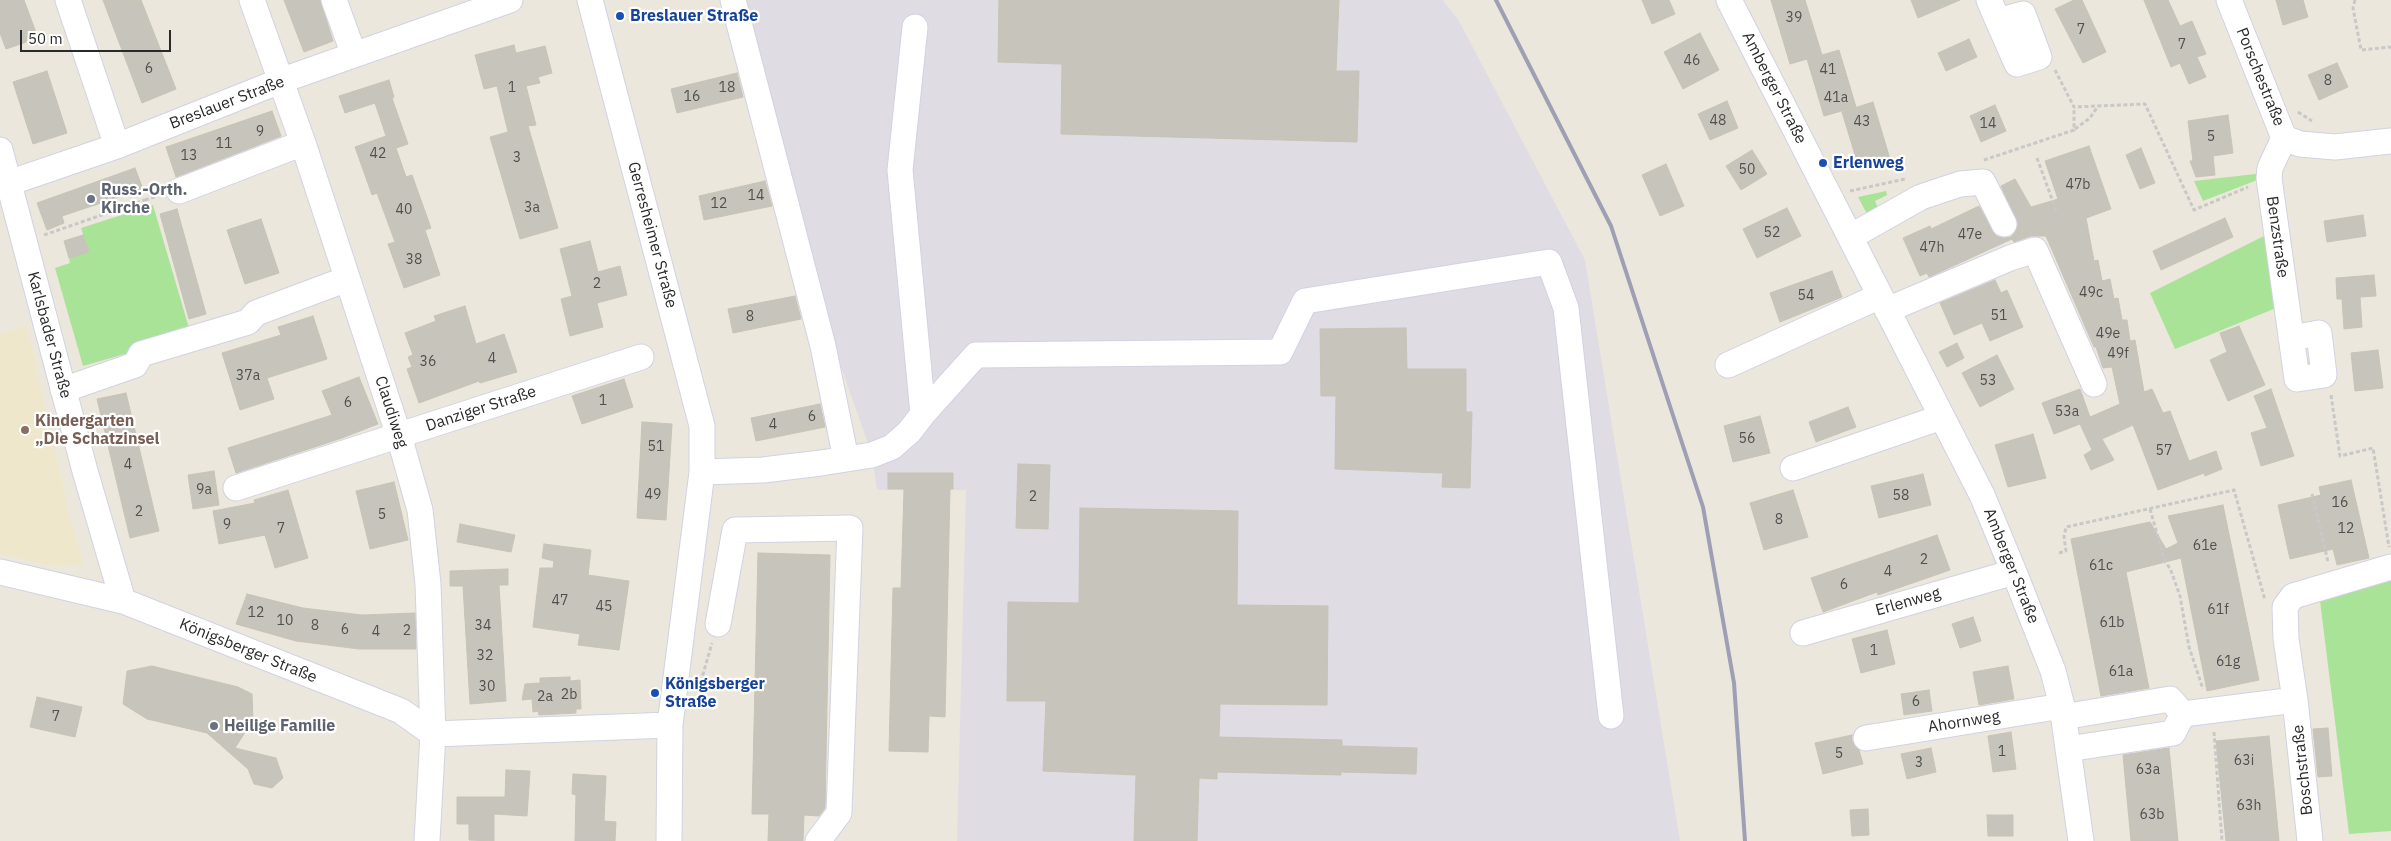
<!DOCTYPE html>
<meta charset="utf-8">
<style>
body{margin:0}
#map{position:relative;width:2391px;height:841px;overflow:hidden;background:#ece7dc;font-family:"IBM Plex Sans",sans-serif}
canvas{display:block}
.scale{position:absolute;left:20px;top:30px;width:151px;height:22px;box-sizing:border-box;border:2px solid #2a2a2a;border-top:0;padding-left:6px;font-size:15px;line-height:18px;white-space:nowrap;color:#2a2a2a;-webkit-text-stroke:4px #fff;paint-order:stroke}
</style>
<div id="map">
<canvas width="2391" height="841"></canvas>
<div class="scale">50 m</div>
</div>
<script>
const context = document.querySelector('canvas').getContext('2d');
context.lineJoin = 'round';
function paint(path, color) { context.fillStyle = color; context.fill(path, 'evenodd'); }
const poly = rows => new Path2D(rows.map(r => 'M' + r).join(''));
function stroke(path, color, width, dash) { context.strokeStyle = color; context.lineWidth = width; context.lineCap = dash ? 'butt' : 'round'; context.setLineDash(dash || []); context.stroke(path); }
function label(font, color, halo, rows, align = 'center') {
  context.font = font + ' "IBM Plex Sans",sans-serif'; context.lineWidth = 4.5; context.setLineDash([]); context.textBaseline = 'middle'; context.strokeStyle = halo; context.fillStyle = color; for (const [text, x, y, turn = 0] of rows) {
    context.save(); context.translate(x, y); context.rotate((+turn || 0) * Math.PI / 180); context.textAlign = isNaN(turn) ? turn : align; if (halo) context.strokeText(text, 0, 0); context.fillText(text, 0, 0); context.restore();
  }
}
const industrial = poly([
 [744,0,1443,0,1459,21,1585,260,1680,841,957,841,966,490,877,490,872,455,831,338]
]);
const education = poly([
 [27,326,72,526,84,566,49,565,0,554,0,333]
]);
const green = poly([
 [2264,173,2265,177,2203,201,2194,181],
 [1886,191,1887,195,1875,201,1878,208,1867,214,1858,197],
 [153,205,191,335,83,366,55,268,70,263,69,258,89,252,81,228],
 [2268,234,2281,306,2175,349,2150,293],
 [2391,574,2391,831,2349,834,2319,593]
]);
const building = poly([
 [0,0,24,0,38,38,6,49,0,33,0,0],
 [103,0,141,0,176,89,142,103,103,0],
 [284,0,320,0,333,41,304,52,284,0],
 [999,0,1339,0,1336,71,1359,71,1357,142,1061,134,1062,64,998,62,999,0],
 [1642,0,1669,0,1675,14,1652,24,1642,0],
 [1771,0,1805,0,1822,55,1839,50,1856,107,1824,116,1807,59,1790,64,1771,0],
 [1911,0,1960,0,1918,18,1911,0],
 [2074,0,2082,0,2106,52,2083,63,2055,9,2074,0],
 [2144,0,2168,0,2180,26,2192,21,2206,54,2197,57,2206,77,2189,84,2180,63,2171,67,2144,0],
 [2276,0,2303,0,2308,17,2283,25,2276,0],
 [1700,33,1719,70,1683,89,1664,52,1700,33],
 [1969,39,1977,57,1946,71,1938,53,1969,39],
 [514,45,516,53,545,46,552,73,538,77,540,83,526,86,536,125,528,126,558,228,520,239,490,137,508,132,497,86,484,89,475,55,514,45],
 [2337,63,2348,87,2319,100,2308,75,2337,63],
 [47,71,67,133,33,144,13,82,47,71],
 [737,73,743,97,677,113,671,89,737,73],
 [389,80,394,97,392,98,408,144,396,148,406,177,412,175,431,228,425,230,440,275,404,288,388,244,395,242,377,193,372,195,355,147,386,136,375,103,345,113,339,96,389,80],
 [1727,101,1738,128,1710,140,1698,114,1727,101],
 [1873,102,1890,159,1859,168,1842,112,1873,102],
 [1995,105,2006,131,1981,142,1970,116,1995,105],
 [272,111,281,136,176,177,166,147,272,111],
 [2228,115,2233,153,2213,156,2215,175,2196,177,2190,161,2193,161,2188,121,2228,115],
 [2089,146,2111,209,2086,218,2094,261,2098,260,2102,281,2110,279,2114,299,2118,298,2122,320,2127,320,2130,341,2135,340,2144,392,2152,389,2163,413,2170,411,2189,461,2216,451,2222,469,2205,476,2204,473,2158,490,2133,425,2102,439,2114,460,2091,470,2084,455,2092,450,2080,424,2054,434,2042,403,2080,389,2090,417,2120,404,2112,367,2103,368,2096,347,2094,347,2046,236,2031,236,2014,242,2012,239,1929,277,1927,273,1920,276,1903,238,1930,226,1931,229,1979,206,1996,236,2003,238,2011,237,2016,231,2018,224,2001,186,2015,179,2031,207,2058,199,2045,161,2089,146],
 [2141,148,2155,183,2140,189,2126,155,2141,148],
 [1752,150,1767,174,1741,190,1726,166,1752,150],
 [1666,164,1684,206,1660,216,1642,175,1666,164],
 [135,168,143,189,62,216,64,223,47,230,37,203,135,168],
 [765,181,772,206,704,220,699,196,765,181],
 [1787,208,1801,236,1757,258,1743,229,1787,208],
 [177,209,206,314,189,319,160,214,177,209],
 [2363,215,2366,236,2327,242,2324,221,2363,215],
 [2225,218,2233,237,2161,270,2153,251,2225,218],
 [261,219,279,273,245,284,227,230,261,219],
 [83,235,89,252,69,258,64,241,83,235],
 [590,241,598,272,620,266,627,295,597,303,603,327,570,336,561,299,572,296,560,249,590,241],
 [1832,271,1842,297,1780,322,1770,293,1832,271],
 [2374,275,2376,296,2360,297,2362,327,2344,329,2342,299,2337,299,2336,278,2374,275],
 [1995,280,2001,293,2007,290,2023,327,1990,341,1982,323,1954,335,1940,303,1995,280],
 [795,296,801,319,733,333,728,309,795,296],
 [465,306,476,344,504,334,517,372,480,383,479,381,419,403,407,369,412,367,408,357,413,355,405,333,436,321,434,316,465,306],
 [313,316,327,359,267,378,274,399,240,410,222,353,281,335,278,327,313,316],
 [2239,326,2265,385,2228,401,2210,360,2227,352,2220,333,2239,326],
 [1406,328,1407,369,1466,369,1466,412,1472,412,1470,488,1442,487,1443,473,1335,469,1336,396,1321,396,1320,329,1406,328],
 [1957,343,1964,358,1947,367,1939,352,1957,343],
 [2378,350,2383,388,2355,391,2351,353,2378,350],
 [1997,355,2014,389,1980,407,1962,373,1997,355],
 [359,377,378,424,342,438,236,473,228,448,332,415,322,391,359,377],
 [624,379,633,407,582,424,572,396,624,379],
 [2271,389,2294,456,2261,466,2251,433,2267,428,2254,396,2271,389],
 [126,393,159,531,130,538,97,399,126,393],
 [820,404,825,427,756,441,751,418,820,404],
 [1848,407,1856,427,1816,442,1809,422,1848,407],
 [1760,416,1770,453,1733,462,1724,426,1760,416],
 [642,422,672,424,666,520,637,518,642,422],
 [2033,434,2046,478,2008,487,1995,445,2033,434],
 [1018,464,1050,465,1048,529,1016,528,1018,464],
 [214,471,219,505,193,509,188,475,214,471],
 [888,473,953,473,953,489,950,489,945,717,929,716,928,752,889,751,893,588,901,588,904,489,888,489,888,473],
 [1923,474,1931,505,1879,518,1871,486,1923,474],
 [2351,480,2369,558,2337,565,2333,549,2290,559,2278,505,2321,495,2319,487,2351,480],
 [394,482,408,540,370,549,356,491,394,482],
 [288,490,308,558,275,568,265,535,219,544,213,511,255,503,254,500,288,490],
 [1793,490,1808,537,1764,550,1750,503,1793,490],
 [2223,505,2259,680,2207,691,2181,558,2126,572,2149,688,2101,696,2071,539,2150,522,2166,549,2178,543,2168,516,2223,505],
 [1080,508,1238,511,1237,605,1328,606,1327,705,1220,704,1219,737,1342,740,1342,746,1417,748,1416,774,1341,772,1341,775,1217,772,1217,779,1199,778,1197,841,1134,841,1136,775,1043,771,1046,701,1007,701,1008,602,1079,603,1080,508],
 [460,524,515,535,511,552,457,542,460,524],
 [1937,535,1950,570,1878,595,1877,592,1823,612,1811,578,1937,535],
 [544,544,591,550,588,575,629,581,619,650,578,645,580,634,533,627,540,568,553,568,554,561,542,558,544,544],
 [758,553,830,555,825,808,819,816,804,815,803,841,768,841,769,814,752,814,758,553],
 [508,569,508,585,499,585,506,701,470,704,463,586,450,586,450,571,508,569],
 [247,594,303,608,362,615,415,613,416,649,359,649,296,641,236,624,247,594],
 [1973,617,1981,641,1960,648,1952,624,1973,617],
 [1887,630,1895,664,1861,673,1852,639,1887,630],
 [152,666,238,687,252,694,253,720,235,748,276,758,283,778,272,788,254,784,248,769,207,733,147,719,123,704,127,671,152,666],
 [2008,666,2014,699,1979,705,1973,672,2008,666],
 [570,677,570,681,580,680,581,709,576,709,576,713,539,715,538,711,533,712,532,699,522,700,525,684,540,683,540,678,570,677],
 [1929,690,1932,711,1904,715,1901,694,1929,690],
 [37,697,82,707,75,737,30,727,37,697],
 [2328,728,2332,776,2318,777,2313,729,2328,728],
 [2011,732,2016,769,1993,772,1988,736,2011,732],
 [1852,735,1852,741,1859,750,1863,764,1823,774,1815,743,1852,735],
 [2269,736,2279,841,2226,841,2216,741,2269,736],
 [1931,748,1936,772,1907,779,1901,754,1931,748],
 [2169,748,2178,841,2131,841,2123,755,2169,748],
 [506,770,530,771,527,816,494,814,494,841,469,840,469,824,457,824,457,797,505,797,506,770],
 [573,774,606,776,604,821,616,822,615,841,575,841,576,795,572,794,573,774],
 [1868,809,1869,835,1852,836,1850,810,1868,809],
 [1987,815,2013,815,2013,836,1988,836,1987,815]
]);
const path = poly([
 [2355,0,2353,8,2361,50,2391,47],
 [2055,70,2074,107,2145,104,2194,210,2248,187],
 [2298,112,2312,121],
 [2075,129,2090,118,2098,106],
 [2037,158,2057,213],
 [1984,160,2074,130,2074,107],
 [1850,191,1905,179],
 [145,200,158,196],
 [44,235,145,200,147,206],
 [2331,395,2340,456,2373,448,2389,547],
 [2312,494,2328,562],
 [2150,509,2165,562,2170,568,2180,596,2189,647,2203,689],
 [2059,553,2066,551,2064,537,2066,527,2234,490,2265,600],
 [699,688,712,643],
 [2214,732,2222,841]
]);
const minor = poly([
 [68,0,117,146],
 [252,0,303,143,399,436,420,510,428,584,433,734,427,841],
 [334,0,354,55],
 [590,0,702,426,702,472,670,725,669,841],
 [733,0,823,346,846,459],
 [1729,0,1982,495,2014,572,2053,671,2062,706,2081,841],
 [1989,0,1998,21,2017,64,2039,57,2023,14,1998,21],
 [2229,0,2284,138,2300,144,2335,147,2391,141],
 [915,27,900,170,923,414],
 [2284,138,2270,168,2269,178,2297,379,2324,375,2319,333,2291,338],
 [0,150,85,471,123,601],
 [0,186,117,146,280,81,510,0],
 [179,191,303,143],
 [1850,237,1921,197,1960,184,1983,182,2004,224],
 [1887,310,2010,258,2035,250,2094,384],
 [1728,365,1880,296],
 [63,390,135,365,141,354,248,322,256,313,347,279],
 [1793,468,1942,417],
 [702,472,763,470,821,463,872,455,892,447,909,432,923,414,976,355,1280,352,1305,301,1549,262,1566,308,1611,716],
 [236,488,641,357],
 [0,572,123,601,401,711,433,734,670,725],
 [718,624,735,530,850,528,839,813,818,841],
 [1803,633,2014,572],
 [2295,700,2310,841],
 [2183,714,2295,700,2286,639,2285,607,2293,596,2391,567],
 [2063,717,2170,699,2183,714,2173,733,2068,749],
 [1866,738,2062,706]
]);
const rail = poly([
 [1496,0,1611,226,1703,507,1734,683,1745,841]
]);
const markers = [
 [620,16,5,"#1a4fb4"],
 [1823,163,5,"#1a4fb4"],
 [91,199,5,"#6b7280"],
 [25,430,5,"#8d6e63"],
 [655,693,5,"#1a4fb4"],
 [214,726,5,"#6b7280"]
];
const numberNames = [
 ["39",1794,18],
 ["7",2081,30],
 ["7",2182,45],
 ["46",1692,61],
 ["6",149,69],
 ["41",1828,70],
 ["8",2328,81],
 ["1",512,88],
 ["18",727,88],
 ["16",692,97],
 ["41a",1836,98],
 ["48",1718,121],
 ["43",1862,122],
 ["14",1988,124],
 ["9",260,132],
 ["5",2211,137],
 ["11",224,144],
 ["42",378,154],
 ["13",189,156],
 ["3",517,158],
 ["50",1747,170],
 ["47b",2078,185],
 ["14",756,196],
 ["12",719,204],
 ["3a",532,208],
 ["40",404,210],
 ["52",1772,233],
 ["47e",1970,235],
 ["47h",1932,248],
 ["38",414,260],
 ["2",597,284],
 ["49c",2091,293],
 ["54",1806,296],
 ["51",1999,316],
 ["8",750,317],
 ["49e",2108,334],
 ["49f",2118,354],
 ["4",492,359],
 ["36",428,362],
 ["37a",248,376],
 ["53",1988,381],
 ["1",603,401],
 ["6",348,403],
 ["53a",2067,412],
 ["6",812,417],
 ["4",773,425],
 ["56",1747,439],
 ["51",656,447],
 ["57",2164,451],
 ["4",128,465],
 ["9a",204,490],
 ["49",653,495],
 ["58",1901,496],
 ["2",1033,497],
 ["16",2340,503],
 ["2",139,512],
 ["5",382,515],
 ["8",1779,520],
 ["9",227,525],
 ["7",281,529],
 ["12",2346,529],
 ["61e",2205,546],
 ["2",1924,560],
 ["61c",2101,566],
 ["4",1888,572],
 ["6",1844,585],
 ["47",560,601],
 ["45",604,607],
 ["61f",2218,610],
 ["12",256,613],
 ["10",285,621],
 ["61b",2112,623],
 ["8",315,626],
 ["34",483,626],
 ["6",345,630],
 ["2",407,631],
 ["4",376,632],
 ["1",1874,651],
 ["32",485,656],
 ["61g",2228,662],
 ["61a",2121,672],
 ["30",487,687],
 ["2b",569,695],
 ["2a",545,697],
 ["6",1916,702],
 ["7",56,717],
 ["1",2002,752],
 ["5",1839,754],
 ["63i",2244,761],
 ["3",1919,763],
 ["63a",2148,770],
 ["63h",2249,806],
 ["63b",2152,815]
];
const transitNames = [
 ["Breslauer Straße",630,16],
 ["Erlenweg",1833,163],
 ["Königsberger",665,684],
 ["Straße",665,702]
];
const streetNames = [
 ["Porschestraße",2260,77,68],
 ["Amberger Straße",1774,88,63],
 ["Breslauer Straße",227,103,-21],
 ["Gerresheimer Straße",652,235,75],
 ["Benzstraße",2277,237,82],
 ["Karlsbader Straße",49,335,75],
 ["Danziger Straße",481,409,-18],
 ["Claudiweg",391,412,72],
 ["Amberger Straße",2011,566,68],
 ["Erlenweg",1908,602,-16],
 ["Königsberger Straße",248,651,22],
 ["Ahornweg",1964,722,-9],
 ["Boschstraße",2303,770,-96]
];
const worshipNames = [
 ["Russ.-Orth.",101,190],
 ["Kirche",101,208],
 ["Heilige Familie",224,726]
];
const educationNames = [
 ["Kindergarten",35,421],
 ["„Die Schatzinsel",35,439]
];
paint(industrial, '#dfdce4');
paint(education, '#eee7cb');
paint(green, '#a8e398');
paint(building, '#c7c4bb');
stroke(building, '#c7c3b5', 1);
stroke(minor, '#d1d2e3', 27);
stroke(path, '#c8c8c8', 3, [4, 2.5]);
stroke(minor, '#fff', 25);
stroke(rail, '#9e9fb4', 4);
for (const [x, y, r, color] of markers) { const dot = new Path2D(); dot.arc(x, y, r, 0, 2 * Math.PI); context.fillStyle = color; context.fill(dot); stroke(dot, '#fff', 2); }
label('14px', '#51504e', null, numberNames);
label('bold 16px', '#164399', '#fff', transitNames, 'left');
label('16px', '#2a2a2a', '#fff', streetNames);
label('bold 16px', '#5b616d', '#fff', worshipNames, 'left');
label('bold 16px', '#785e54', '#fff', educationNames, 'left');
</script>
